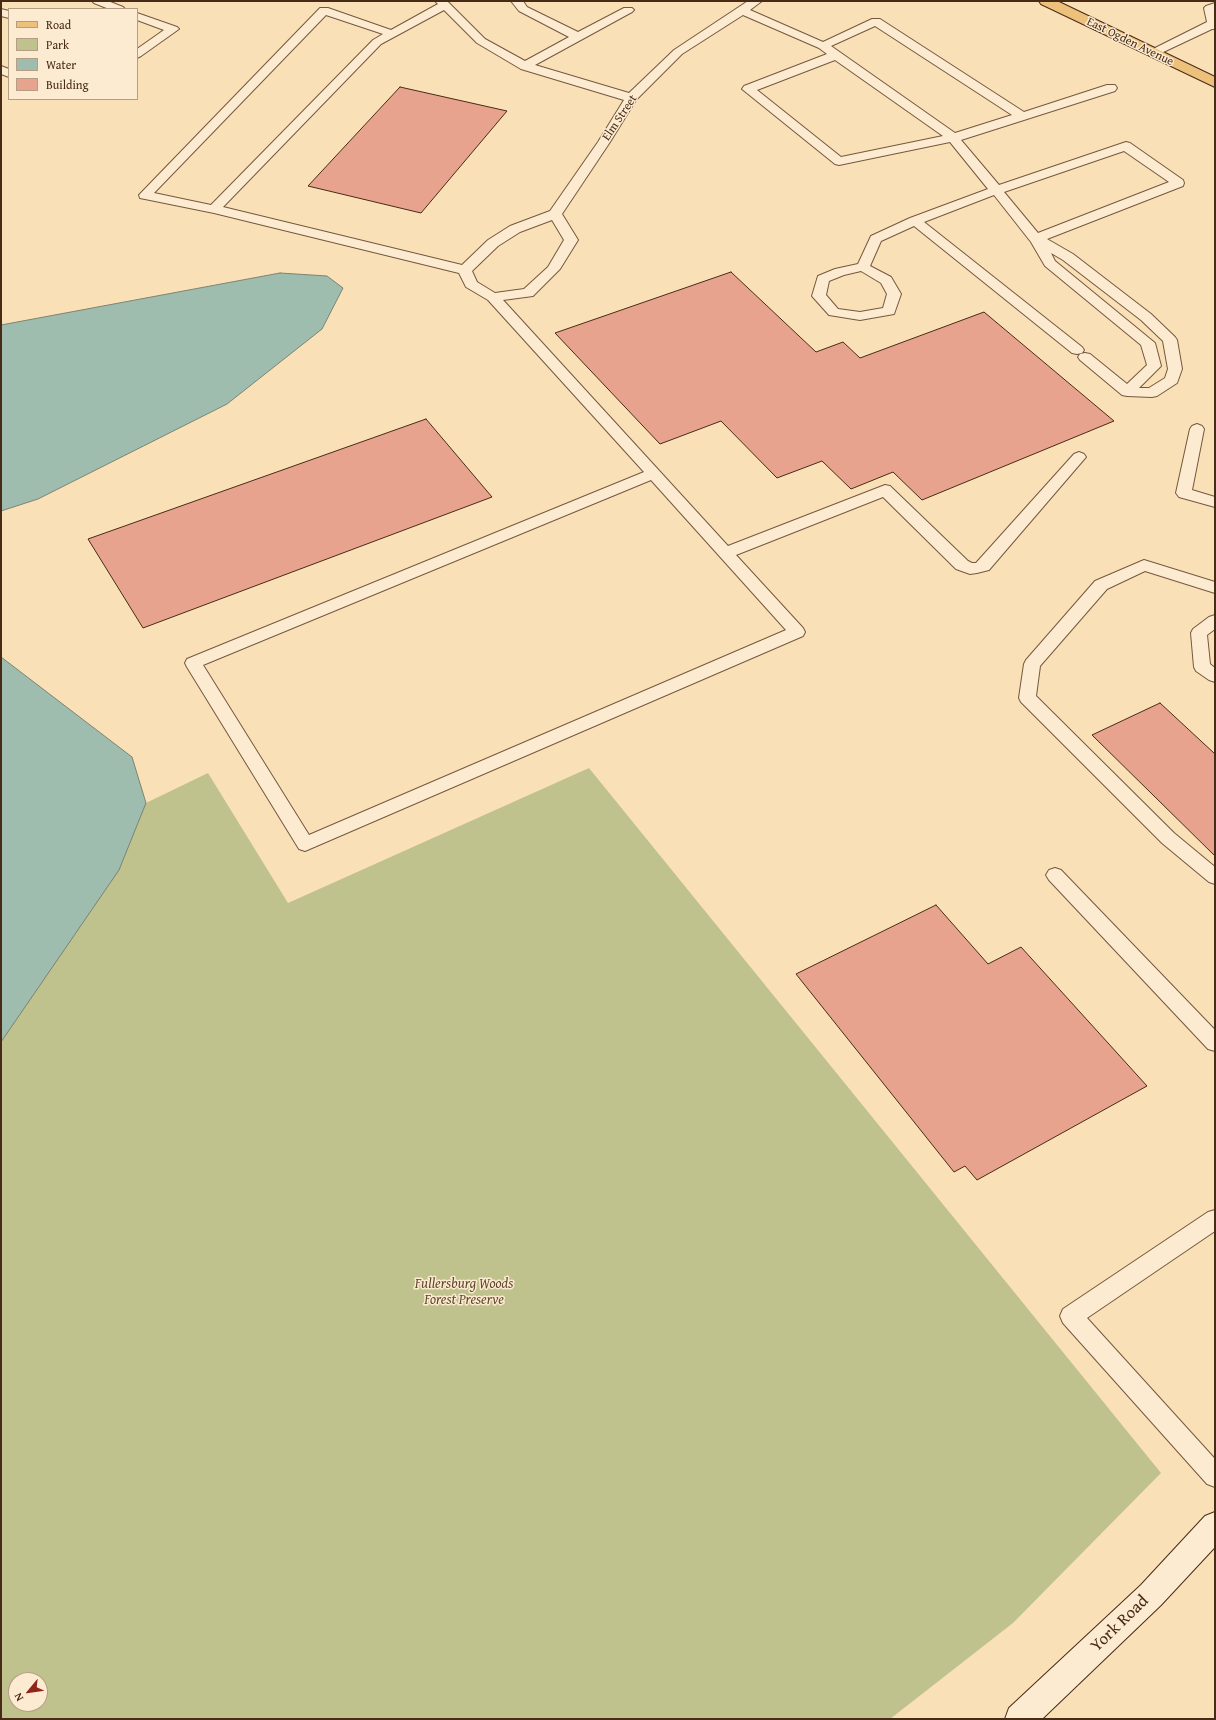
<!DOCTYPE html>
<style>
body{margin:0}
#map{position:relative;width:1216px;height:1720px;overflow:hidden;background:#fae0b6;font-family:"Gentium Book Plus",serif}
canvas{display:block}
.frame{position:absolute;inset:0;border:2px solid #482b17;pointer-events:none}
.legend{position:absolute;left:8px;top:8px;width:130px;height:92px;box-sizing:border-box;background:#fcebd0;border:1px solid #b49e86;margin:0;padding:5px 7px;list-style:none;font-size:12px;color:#482b17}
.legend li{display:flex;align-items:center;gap:8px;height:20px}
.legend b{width:20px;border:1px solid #b49e86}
.north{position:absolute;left:8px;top:1672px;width:40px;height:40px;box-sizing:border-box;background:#fcebd0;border:1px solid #b49e86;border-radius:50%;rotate:241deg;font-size:11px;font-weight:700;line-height:16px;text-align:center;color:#482b17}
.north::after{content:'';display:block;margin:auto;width:14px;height:18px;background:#8f2418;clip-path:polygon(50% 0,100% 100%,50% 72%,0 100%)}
</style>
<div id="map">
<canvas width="1216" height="1720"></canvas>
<div class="frame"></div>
<ul class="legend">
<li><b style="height:5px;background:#edc07b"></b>Road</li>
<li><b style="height:11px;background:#c0c28d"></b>Park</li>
<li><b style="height:11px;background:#9ebdaf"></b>Water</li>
<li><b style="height:11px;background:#e7a38d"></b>Building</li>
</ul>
<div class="north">N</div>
</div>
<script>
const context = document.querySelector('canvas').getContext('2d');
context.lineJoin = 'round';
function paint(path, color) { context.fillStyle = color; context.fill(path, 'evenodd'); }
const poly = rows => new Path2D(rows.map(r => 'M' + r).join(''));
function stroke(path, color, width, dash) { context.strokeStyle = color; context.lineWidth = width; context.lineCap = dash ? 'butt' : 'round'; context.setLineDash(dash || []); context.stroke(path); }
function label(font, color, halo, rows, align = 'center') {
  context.font = font + ' "Gentium Book Plus",serif'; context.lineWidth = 3; context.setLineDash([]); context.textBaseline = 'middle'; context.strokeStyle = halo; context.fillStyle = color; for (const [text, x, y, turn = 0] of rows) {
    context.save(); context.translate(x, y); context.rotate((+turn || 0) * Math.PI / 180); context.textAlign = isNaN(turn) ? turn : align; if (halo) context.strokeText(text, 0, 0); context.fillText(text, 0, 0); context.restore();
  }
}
const green = poly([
 [589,768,1161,1473,1013,1623,890,1719,1,1719,1,873,208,773,288,903],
 [16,1680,40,1680,40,1704,16,1704]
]);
const water = poly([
 [280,273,327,276,343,288,322,329,227,404,38,499,1,511,1,325,280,273],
 [1,657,132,757,146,803,119,870,1,1042,1,657]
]);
const building = poly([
 [400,87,507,111,421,213,308,186,400,87],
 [731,272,816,352,843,342,860,358,984,312,1114,421,922,500,893,472,851,489,822,461,777,478,721,421,660,444,555,333,731,272],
 [426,419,492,497,143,628,88,539,426,419],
 [1160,703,1215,754,1215,856,1092,735,1160,703],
 [936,905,988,964,1021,947,1147,1086,977,1180,965,1166,954,1172,796,974,936,905]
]);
const lane = poly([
 [92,1,108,1,123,7,125,9,109,9,94,3,92,1],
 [435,1,447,1,485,39,525,61,569,37,519,11,511,1,523,1,527,7,578,32,624,8,632,8,634,10,632,12,535,65,629,93,674,50,748,1,762,1,750,10,823,42,872,19,880,19,1024,112,1107,85,1115,85,1117,88,1115,91,961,140,999,185,1126,142,1130,143,1183,180,1184,183,1183,186,1047,239,1073,254,1151,314,1175,337,1177,340,1182,369,1177,383,1157,396,1152,397,1127,396,1122,395,1080,360,1078,357,1080,354,1085,353,1090,354,1127,384,1147,365,1141,345,1045,266,1031,242,994,195,924,222,1082,347,1084,350,1082,353,1077,354,1072,353,914,226,881,241,870,266,891,277,901,294,894,314,860,320,829,315,812,296,818,276,835,269,858,264,871,236,910,218,988,189,950,142,839,165,835,164,742,89,744,86,827,54,819,48,743,15,682,54,636,100,610,142,562,214,578,240,560,269,533,296,503,300,728,546,885,485,890,486,968,561,972,563,976,563,1074,454,1079,452,1084,454,1086,457,989,570,977,573,970,574,956,569,883,497,736,555,803,628,805,632,803,636,305,851,299,849,187,667,185,663,187,659,644,472,488,300,466,287,459,273,214,213,145,199,140,198,139,195,320,8,328,8,391,30,438,4,435,1],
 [444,10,477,43,521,69,624,100,598,142,550,211,510,226,488,240,462,265,223,207,381,44,444,10],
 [326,15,383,34,373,40,211,205,154,193,326,15],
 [875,26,1012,115,955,133,831,46,875,26],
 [835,60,943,136,841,157,757,90,835,60],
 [1124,151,1169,182,1038,233,1004,192,1124,151],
 [552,220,564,240,548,267,524,289,495,293,477,282,472,271,498,246,520,232,552,220],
 [1051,253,1063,260,1141,320,1163,341,1168,369,1165,378,1149,388,1139,388,1161,366,1155,343,1055,261,1051,253],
 [861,271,881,283,887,294,883,308,860,312,838,309,826,295,829,281,844,275,861,271],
 [651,480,786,630,309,835,203,665,651,480],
 [1215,3,1215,29,1212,29,1157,55,1149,55,1147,53,1149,51,1207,22,1204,8,1206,6,1215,3],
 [1,9,9,11,9,18,1,16,1,9],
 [137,13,177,27,179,29,141,56,137,58,137,49,164,30,137,20,137,13],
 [1,66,9,69,9,77,1,74,1,66],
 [1197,424,1202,426,1204,429,1192,490,1215,497,1215,507,1179,497,1176,493,1190,429,1192,426,1197,424],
 [1144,560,1215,582,1215,593,1145,571,1107,589,1040,666,1036,696,1174,833,1215,867,1215,884,1209,882,1162,843,1021,702,1019,698,1024,664,1026,660,1095,581,1144,560],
 [1215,615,1215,629,1207,635,1210,664,1215,668,1215,682,1209,680,1196,671,1194,667,1191,633,1193,629,1209,617,1215,615],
 [1055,868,1061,870,1215,1030,1215,1051,1208,1049,1049,880,1046,875,1049,870,1055,868],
 [1215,1210,1215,1231,1087,1318,1215,1459,1215,1487,1207,1484,1063,1323,1060,1316,1063,1309,1208,1212,1215,1210]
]);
const secondary = poly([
 [1215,1512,1215,1547,1161,1605,1042,1719,1005,1719,1009,1708,1141,1585,1205,1516,1215,1512]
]);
const primary = poly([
 [1039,1,1057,1,1215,77,1215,87,1041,4,1039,1]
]);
const farStreetnames = [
 ["East Ogden Avenue",1130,42,26],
 ["Elm Street",620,118,-56]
];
const parkNames = [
 ["Fullersburg Woods",464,1284],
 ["Forest Preserve",464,1300]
];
const nearStreetnames = [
 ["York Road",1120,1624,-44]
];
paint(green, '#c0c28d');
paint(water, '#9ebdaf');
stroke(water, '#7c8372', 1);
paint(building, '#e7a38d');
stroke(building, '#482b17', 1);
stroke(lane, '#74583f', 2);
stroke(secondary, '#482b17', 2);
stroke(primary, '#482b17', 2);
paint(lane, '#fcebd0');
paint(secondary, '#fcebd0');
paint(primary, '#edc07b');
label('12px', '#482b17', '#fcebd0', farStreetnames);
label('italic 14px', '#60492f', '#fcebd0', parkNames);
label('17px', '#482b17', '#fcebd0', nearStreetnames);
</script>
